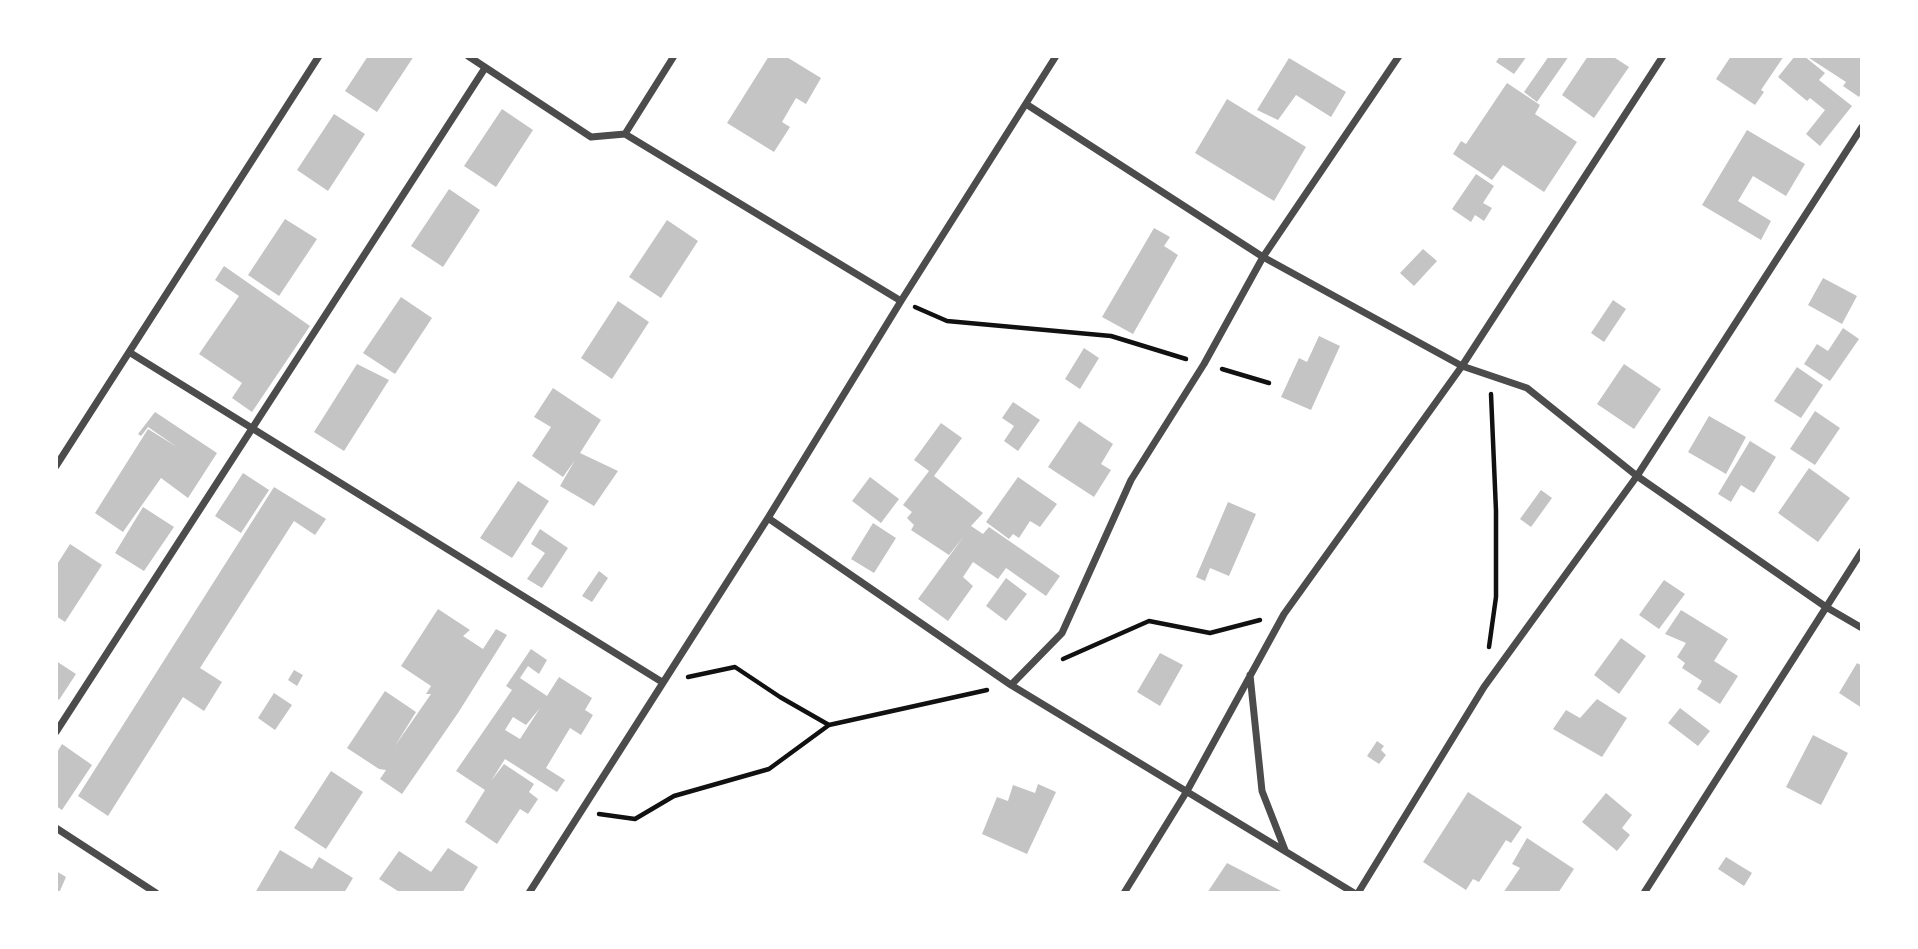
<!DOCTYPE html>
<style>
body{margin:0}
#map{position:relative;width:1918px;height:949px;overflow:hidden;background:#fff;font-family:Poppins,sans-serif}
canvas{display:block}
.frame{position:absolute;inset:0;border:58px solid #fff;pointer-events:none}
</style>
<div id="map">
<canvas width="1918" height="949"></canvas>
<div class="frame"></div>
</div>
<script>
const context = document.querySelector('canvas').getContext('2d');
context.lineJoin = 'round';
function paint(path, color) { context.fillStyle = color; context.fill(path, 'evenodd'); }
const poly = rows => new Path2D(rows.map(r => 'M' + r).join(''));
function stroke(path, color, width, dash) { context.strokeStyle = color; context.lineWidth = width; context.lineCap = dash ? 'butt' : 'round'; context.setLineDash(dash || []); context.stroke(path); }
const building = poly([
 [368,56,414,56,377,112,345,91],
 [769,56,785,56,821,78,806,104,796,98,782,122,790,127,774,152,727,123],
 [1500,56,1527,56,1514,74,1496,62],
 [1549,56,1569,56,1537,102,1524,92],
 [1588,56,1612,56,1629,67,1594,118,1562,95],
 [1731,56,1784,56,1761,90,1764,92,1755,105,1716,79],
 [1795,56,1804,56,1825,73,1819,80,1852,106,1820,146,1806,134,1825,110,1810,98,1807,101,1778,77],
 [1806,56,1862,56,1862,91,1859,97,1843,86,1846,82],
 [1289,58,1346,92,1331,117,1296,95,1278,120,1257,110],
 [1507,83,1540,105,1535,114,1577,142,1544,192,1503,165,1492,180,1453,154,1461,141,1466,144],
 [1227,99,1306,147,1274,201,1195,153],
 [502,109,533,130,496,187,464,166],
 [334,114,365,134,328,191,297,170],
 [1747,130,1805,164,1786,196,1753,176,1738,201,1771,221,1761,240,1702,205],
 [1476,174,1494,186,1483,203,1492,208,1484,221,1475,215,1471,222,1452,209],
 [449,189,480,210,443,267,411,246],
 [285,219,317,239,279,296,248,275],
 [667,220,698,241,661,298,629,277],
 [1154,228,1170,237,1164,246,1178,255,1133,334,1102,317],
 [1423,249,1437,261,1414,286,1400,273],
 [224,266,310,326,252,412,232,398,242,383,199,354,239,296,215,280],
 [1823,278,1857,296,1842,324,1808,305],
 [401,297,432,318,395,374,363,353],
 [1613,300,1626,309,1604,342,1591,333],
 [618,301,649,322,612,379,581,358],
 [1843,328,1859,339,1830,381,1804,364,1817,344,1828,351],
 [1319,336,1340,346,1311,410,1281,397,1299,358,1307,362],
 [1084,348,1099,358,1080,389,1065,379],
 [357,364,389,380,344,451,314,432],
 [1624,364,1661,389,1634,429,1597,404],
 [1797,367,1823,385,1801,418,1774,401],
 [553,388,601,420,580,453,618,471,594,506,560,486,575,460,563,477,532,456,551,427,534,417],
 [1013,402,1040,420,1018,451,1004,441,1014,426,1002,418],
 [1815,411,1840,428,1815,465,1790,449],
 [155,412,217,453,188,498,161,478,123,532,95,513,148,429,177,447,148,427,141,436,138,434],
 [1709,416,1746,437,1726,474,1688,452],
 [1079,421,1113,444,1101,464,1111,470,1094,497,1048,467],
 [941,423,962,438,934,476,983,513,971,526,983,534,989,527,1060,576,1046,596,1006,568,998,579,973,562,963,577,973,586,948,621,918,599,964,536,949,555,911,530,914,525,907,518,912,512,903,505,929,471,914,460],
 [1750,441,1776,457,1754,493,1741,485,1731,502,1718,494],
 [1809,468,1850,498,1818,542,1778,513],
 [243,473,269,490,241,533,215,516],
 [870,477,899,499,881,523,852,501],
 [1018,477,1057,504,1040,527,1030,521,1019,538,1013,534,1009,539,986,522],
 [518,481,549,501,512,558,480,538],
 [274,487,326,519,315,535,294,521,200,668,222,682,204,711,183,697,108,816,78,796],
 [1541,490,1552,498,1531,527,1520,519],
 [1228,502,1256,514,1229,576,1210,568,1205,581,1196,577],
 [143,507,174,527,144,571,115,553],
 [873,523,896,538,874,573,851,559],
 [540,529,568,548,542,588,527,579,545,553,531,544],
 [70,544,102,565,65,622,56,616,56,566],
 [599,571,608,578,592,602,582,596],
 [1006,578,1027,594,1006,621,986,606],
 [1664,580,1685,594,1659,629,1639,615],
 [438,609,470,630,463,636,483,649,496,629,507,635,458,713,402,794,380,779,386,770,379,769,347,748,385,691,416,712,395,746,431,694,426,694,431,686,401,666],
 [1681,610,1728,639,1714,661,1738,676,1720,704,1697,689,1702,681,1682,668,1685,663,1677,657,1686,643,1665,634],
 [1621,638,1646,656,1619,694,1594,675],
 [531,649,547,660,539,674,528,666,520,678,547,696,559,677,592,698,585,710,593,715,581,735,570,728,546,768,565,780,557,792,505,759,491,781,504,764,534,784,529,792,538,799,528,814,520,809,497,844,465,822,485,790,456,771,512,690,506,686],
 [540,708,520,739,505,730,513,717,526,725],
 [1160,653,1183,665,1160,706,1137,692],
 [56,661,76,674,59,700,56,697],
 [1857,663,1862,666,1862,708,1839,693],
 [294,670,303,675,297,686,288,680],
 [274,693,292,705,275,730,258,718],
 [1597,699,1627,718,1602,757,1553,729,1566,710,1580,718],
 [1680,708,1710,731,1698,746,1668,723],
 [1813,735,1848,753,1821,805,1786,787],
 [1377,741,1384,746,1381,750,1386,755,1379,764,1367,756],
 [62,744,92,765,62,810,56,806,56,754],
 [331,771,363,792,326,849,294,828],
 [1038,784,1056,792,1027,854,982,834,997,797,1008,801,1013,785,1035,793],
 [1468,792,1522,827,1511,843,1506,840,1479,882,1473,879,1466,890,1423,862],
 [1606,793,1632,815,1622,828,1630,835,1617,851,1582,822],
 [1527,838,1574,869,1558,893,1503,893,1520,868,1512,864],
 [448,848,478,867,462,893,401,893,379,879,399,851,431,872],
 [280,850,312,869,319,857,353,878,344,893,255,893],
 [1726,857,1752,873,1744,886,1718,869],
 [1227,863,1285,893,1207,893],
 [56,871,66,877,59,893,56,893]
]);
const path = poly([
 [915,307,947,321,1111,336,1186,359],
 [1222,369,1269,383],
 [1489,647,1496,597,1496,511,1491,394],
 [1063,659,1149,621,1210,633,1260,620],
 [688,677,735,667,780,697,829,725,987,690],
 [599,814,635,819,674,796,769,769,829,725]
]);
const minor = poly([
 [468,56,591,137,625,134,901,301],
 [1026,104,1263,257,1462,366,1527,388,1637,476,1826,607,1862,628],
 [625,134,674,56],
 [129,352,662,682],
 [56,466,319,56],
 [768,518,1011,685,1354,893],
 [1250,675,1262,791,1285,850],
 [1011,685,1062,633,1131,480,1204,364,1263,257,1399,56],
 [56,732,485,68],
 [56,828,156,893],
 [529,893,768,518,901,301,1056,56],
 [1124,893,1187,791,1284,614,1462,366,1663,56],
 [1358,893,1484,687,1637,476,1862,127],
 [1644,893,1862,551]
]);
paint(building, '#c4c4c4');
stroke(path, '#111', 4.5);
stroke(minor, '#4c4c4c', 7);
</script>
